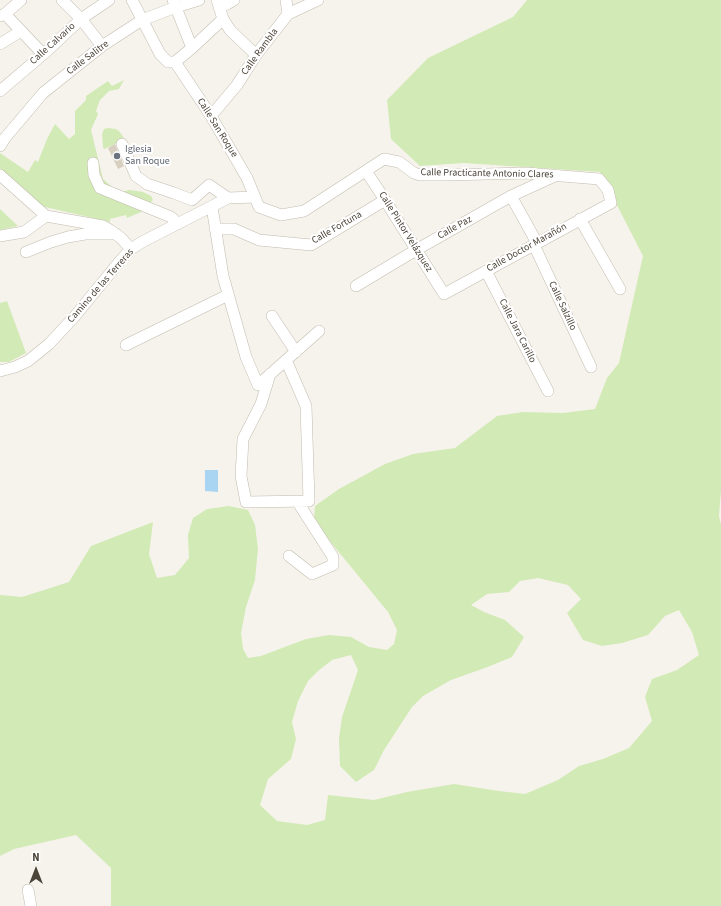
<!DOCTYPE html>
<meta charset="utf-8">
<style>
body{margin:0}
#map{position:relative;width:721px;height:906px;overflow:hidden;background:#f6f3ec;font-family:"Source Sans 3",sans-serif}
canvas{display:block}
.north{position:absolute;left:16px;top:850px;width:40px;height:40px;-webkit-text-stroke:3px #fff;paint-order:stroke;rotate:0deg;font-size:11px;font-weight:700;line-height:16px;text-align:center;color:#4b4439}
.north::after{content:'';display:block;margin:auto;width:14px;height:18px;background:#4b4439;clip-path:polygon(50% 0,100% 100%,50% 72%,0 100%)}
</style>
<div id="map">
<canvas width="721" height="906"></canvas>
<div class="north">N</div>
</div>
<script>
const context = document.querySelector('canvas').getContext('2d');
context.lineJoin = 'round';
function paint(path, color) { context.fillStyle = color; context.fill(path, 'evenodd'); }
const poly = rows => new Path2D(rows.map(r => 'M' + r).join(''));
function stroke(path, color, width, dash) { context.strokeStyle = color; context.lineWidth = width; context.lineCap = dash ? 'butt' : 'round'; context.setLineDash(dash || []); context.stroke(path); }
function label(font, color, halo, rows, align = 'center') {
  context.font = font + ' "Source Sans 3",sans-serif'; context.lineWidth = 4; context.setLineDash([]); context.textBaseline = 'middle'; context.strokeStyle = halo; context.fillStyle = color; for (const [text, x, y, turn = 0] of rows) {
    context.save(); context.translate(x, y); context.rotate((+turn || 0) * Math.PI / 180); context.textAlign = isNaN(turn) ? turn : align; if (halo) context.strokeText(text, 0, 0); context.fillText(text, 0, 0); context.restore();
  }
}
const green = poly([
 [527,0,721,0,721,490,719,516,721,525,721,906,111,906,111,868,76,835,14,849,0,856,0,595,22,597,69,582,91,546,153,522,149,554,157,578,175,575,189,558,188,535,193,518,207,509,229,506,248,510,255,525,258,549,255,580,246,607,241,633,243,649,248,658,261,656,306,639,329,635,351,637,369,647,387,650,394,644,397,630,388,612,324,534,314,519,315,506,339,489,385,464,413,454,455,448,497,416,523,412,563,413,595,409,607,378,619,363,643,256,600,172,464,163,420,166,391,139,387,100,428,58,513,17],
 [538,578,568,585,581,599,567,613,583,640,602,646,622,643,648,635,665,616,679,610,692,632,699,655,677,670,652,679,645,697,652,721,629,748,603,759,579,766,558,780,525,794,499,791,454,784,407,792,374,800,328,795,325,820,307,825,277,821,260,805,268,779,291,759,296,739,292,722,298,701,308,681,318,671,332,660,351,655,358,670,342,717,339,738,340,766,356,782,374,770,384,750,412,707,423,696,451,680,485,668,512,657,524,637,505,620,484,612,471,605,487,594,509,592,520,581],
 [124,80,119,89,109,91,100,100,96,111,98,114,91,130,103,179,118,192,130,190,143,192,151,196,153,200,141,212,127,218,126,215,110,219,110,222,41,206,0,171,0,153,28,172,35,160,38,162,47,139,55,124,69,139,75,134,75,111,86,100,86,96,108,81,112,86],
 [108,128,116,129,120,132,125,140,104,149,103,147,102,134,104,129],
 [0,209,18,226,0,230],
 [7,301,26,353,9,362,0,362,0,303]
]);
const water = poly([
 [205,470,218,470,218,492,205,491]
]);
const building = poly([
 [115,144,124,166,118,169,108,148]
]);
const minor = poly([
 [62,0,81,19,102,46],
 [132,0,160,54,168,62,175,62],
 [173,0,192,48],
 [217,0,223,19,230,30,256,55],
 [286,0,288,14],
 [219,7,227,4,234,0],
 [5,14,43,54],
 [0,16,5,14,21,0],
 [0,44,21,31],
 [175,62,211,116,247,178,259,207,281,215,304,211,384,159,399,162,414,173,420,175,447,175,526,173,599,179,608,190,611,203,444,294,385,200,366,171],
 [175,62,192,48,223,19],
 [0,91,47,51,81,19,109,0],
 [211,116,237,85,256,55,288,14,318,0],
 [122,144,136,176,147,184,174,193,192,200,209,185,228,198],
 [0,146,5,138,43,93,102,46,142,20,176,7,199,0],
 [93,163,94,175,100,188,171,217,178,224],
 [0,175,46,216],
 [511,196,537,243],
 [212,207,223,276,246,357,258,385,319,331],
 [46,216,103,226,110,230,121,238,131,249],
 [580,219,620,289],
 [215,229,234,229,259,240,311,245,385,200],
 [0,236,24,232,46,216],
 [534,245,591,367],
 [26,252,51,242,68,237,85,234,116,234],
 [486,271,548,391],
 [356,286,416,250,511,196,557,175],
 [272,316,296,352],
 [126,345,228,295],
 [0,371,15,367,28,361,49,344,75,316,120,261,131,249,142,242,228,198,255,197],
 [270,374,261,404,243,439,241,476,246,502,309,501,306,406,286,360],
 [289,556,312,574,333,565,333,557,297,501],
 [28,890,31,906]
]);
const markers = [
 [117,156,4,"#6b7280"]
];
const streetNames = [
 ["Calle Calvario",53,44,-42],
 ["Calle Rambla",260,52,-54],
 ["Calle Salitre",88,58,-37],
 ["Calle San Roque",217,128,58],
 ["Calle Practicante Antonio Clares",487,174,1],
 ["Calle Fortuna",337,228,-30],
 ["Calle Paz",455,228,-29],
 ["Calle Pintor Velázquez",405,232,58],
 ["Calle Doctor Marañón",527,248,-29],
 ["Camino de las Terreras",101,286,-49],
 ["Calle Salzillo",562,306,65],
 ["Calle Jara Carillo",517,331,63]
];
const worshipNames = [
 ["Iglesia",125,150],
 ["San Roque",125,162]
];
paint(green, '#d2eab5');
paint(water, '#a9d4f2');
paint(building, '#d8cfc1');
stroke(minor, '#c2bbae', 12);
stroke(minor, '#fff', 11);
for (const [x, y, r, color] of markers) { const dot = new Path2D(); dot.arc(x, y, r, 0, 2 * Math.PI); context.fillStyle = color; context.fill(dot); stroke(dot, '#fff', 1.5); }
label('10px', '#4b4439', '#fff', streetNames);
label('10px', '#5b616d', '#fff', worshipNames, 'left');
</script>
